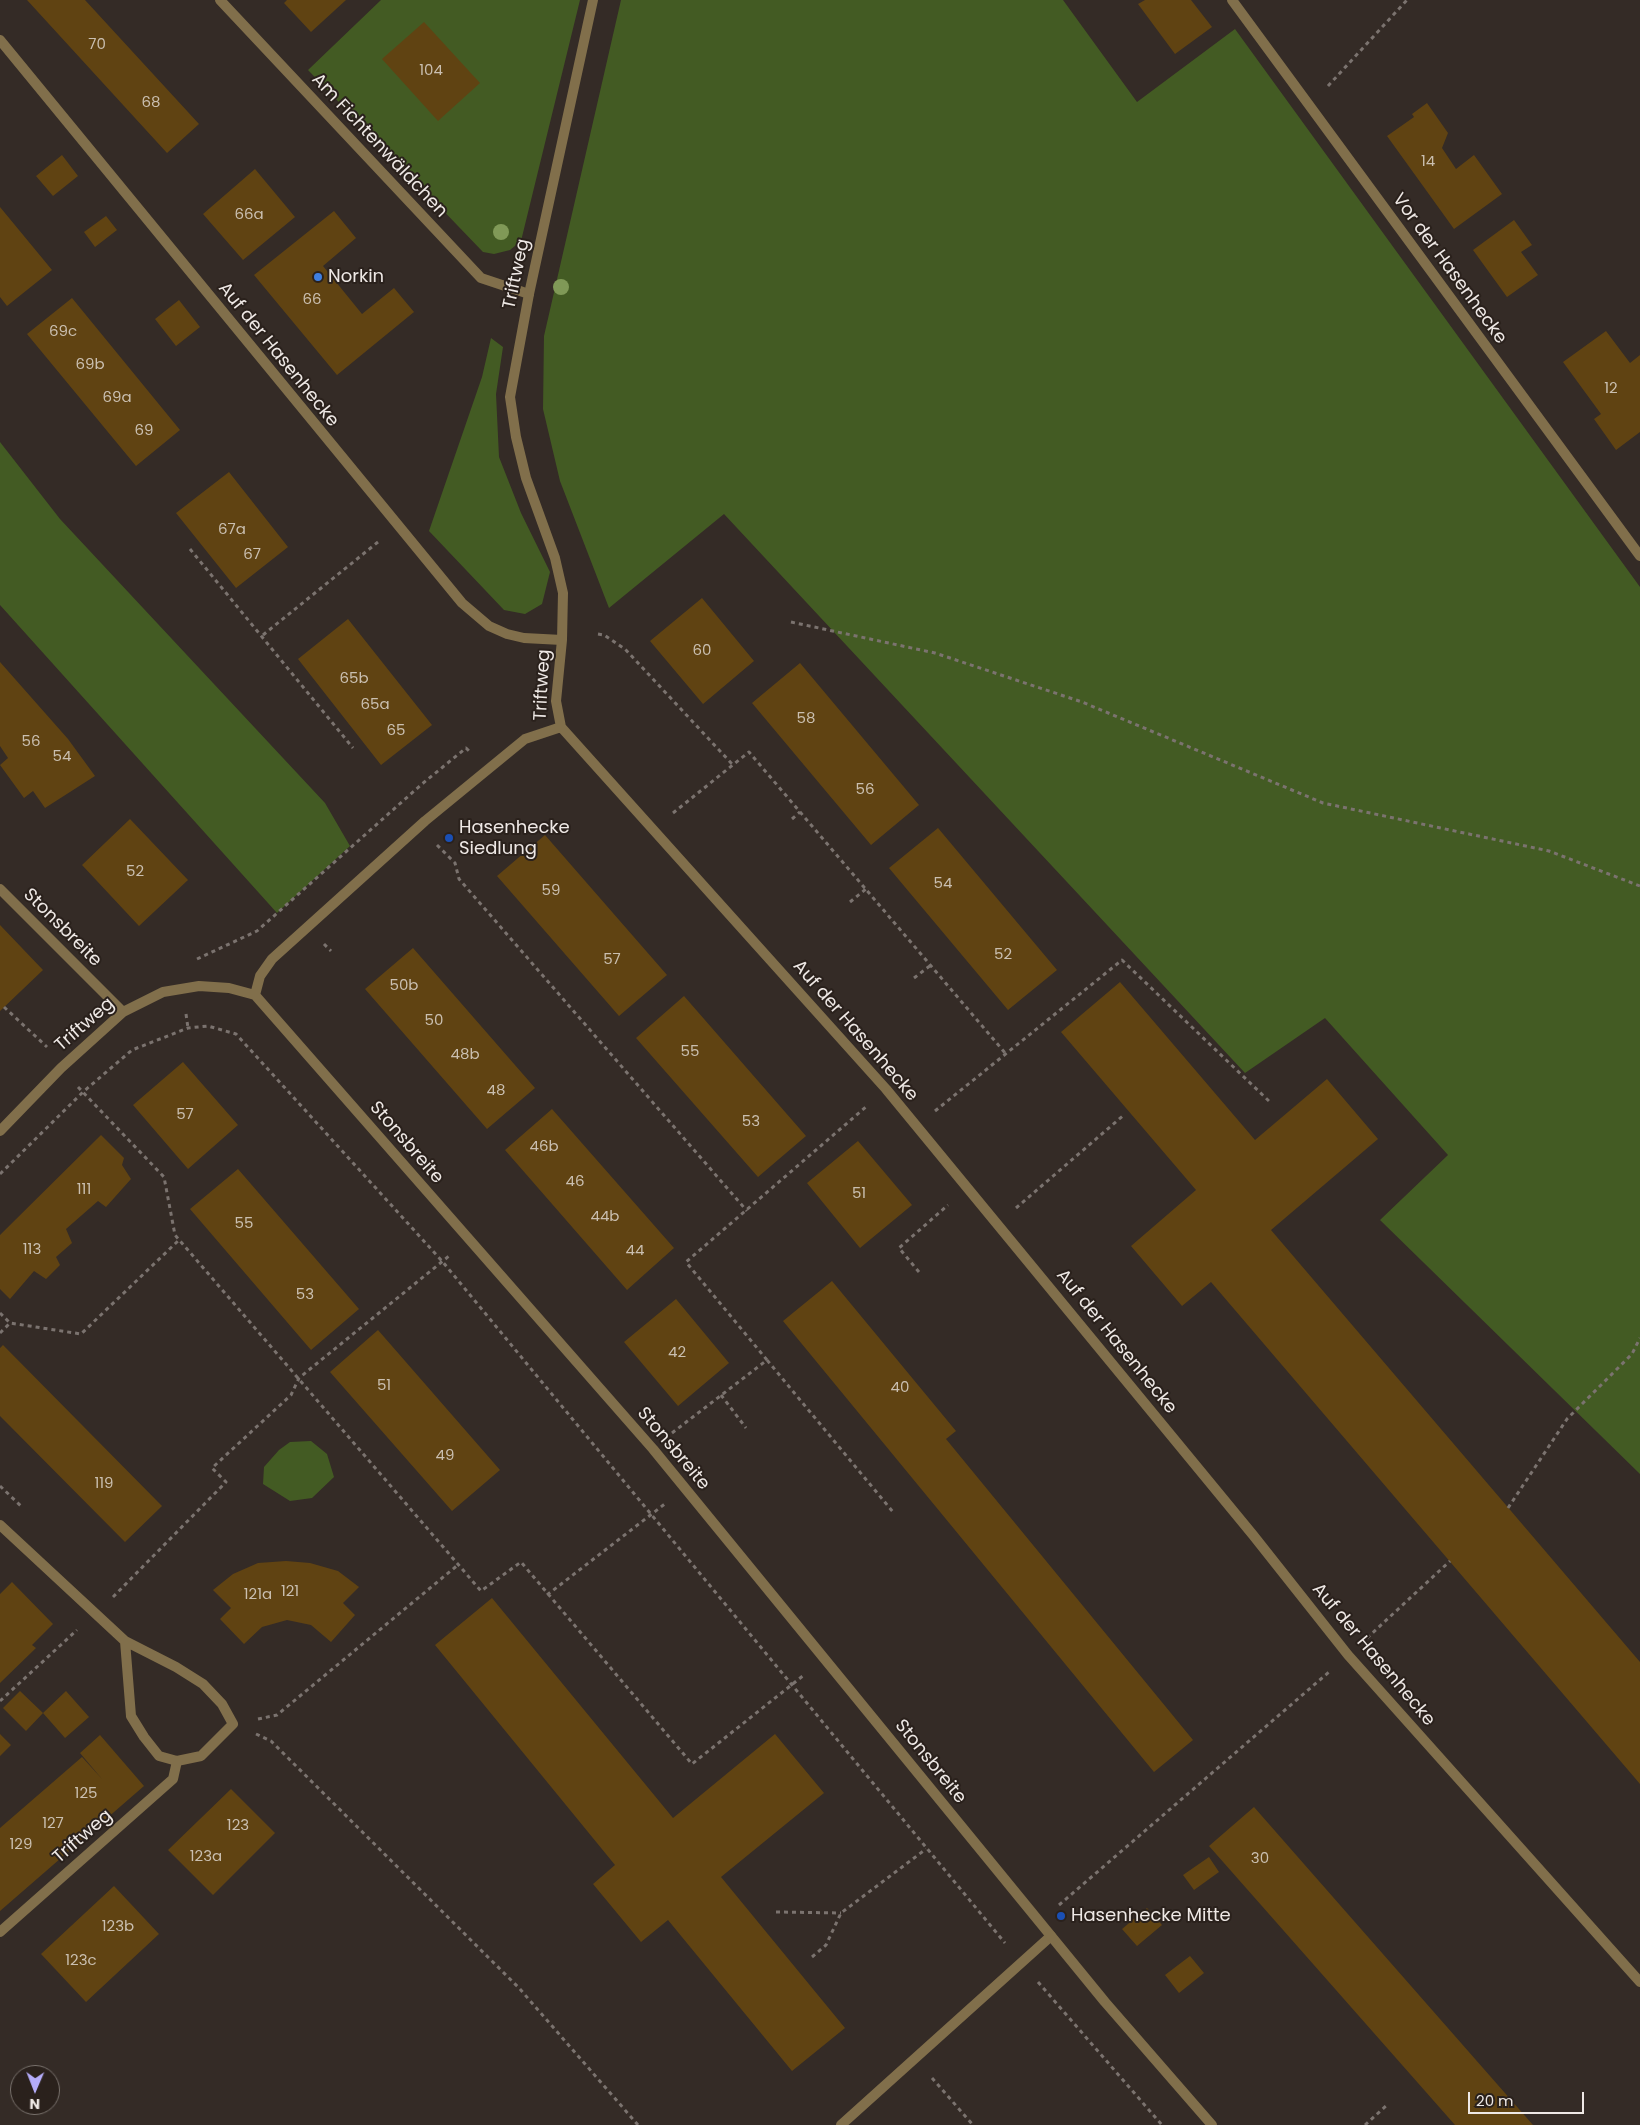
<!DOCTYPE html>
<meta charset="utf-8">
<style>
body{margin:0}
#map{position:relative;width:1640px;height:2125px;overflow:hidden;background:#342b26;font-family:Poppins,sans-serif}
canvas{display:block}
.north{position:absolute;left:10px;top:2065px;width:50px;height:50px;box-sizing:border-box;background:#2a211c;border:1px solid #78716c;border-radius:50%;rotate:181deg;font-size:14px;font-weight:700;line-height:20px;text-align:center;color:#eee8e5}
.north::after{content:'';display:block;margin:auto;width:18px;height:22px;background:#b4acf9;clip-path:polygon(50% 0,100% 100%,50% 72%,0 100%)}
.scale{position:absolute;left:1468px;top:2092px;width:116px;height:22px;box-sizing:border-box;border:2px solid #eee8e5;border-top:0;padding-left:6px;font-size:15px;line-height:18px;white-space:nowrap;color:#eee8e5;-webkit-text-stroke:4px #2a211c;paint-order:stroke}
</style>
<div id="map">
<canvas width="1640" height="2125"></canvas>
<div class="north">N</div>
<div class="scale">20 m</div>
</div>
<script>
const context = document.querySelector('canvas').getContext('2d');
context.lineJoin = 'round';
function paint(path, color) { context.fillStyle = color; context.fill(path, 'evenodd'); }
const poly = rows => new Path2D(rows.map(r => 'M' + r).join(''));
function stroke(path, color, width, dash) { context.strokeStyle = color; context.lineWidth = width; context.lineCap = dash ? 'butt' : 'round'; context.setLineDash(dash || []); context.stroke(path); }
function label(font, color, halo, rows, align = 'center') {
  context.font = font + ' Poppins,sans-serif'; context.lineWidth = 4; context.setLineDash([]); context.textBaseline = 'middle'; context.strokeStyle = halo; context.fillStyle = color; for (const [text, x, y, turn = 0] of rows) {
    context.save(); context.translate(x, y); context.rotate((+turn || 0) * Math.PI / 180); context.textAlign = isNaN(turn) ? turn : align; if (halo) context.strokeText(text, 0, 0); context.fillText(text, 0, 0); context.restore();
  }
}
const green = poly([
 [381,0,580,0,521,241,510,250,494,254,483,252,308,70],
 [621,0,1063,0,1137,102,1235,29,1640,587,1640,1474,1380,1220,1448,1155,1325,1018,1245,1073,724,514,609,608,560,481,543,409,544,336],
 [491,338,503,347,496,394,499,457,521,513,550,572,542,604,525,614,504,610,429,531,482,377],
 [0,442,60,519,325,803,350,846,277,913,0,605],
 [311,1441,327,1454,334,1477,312,1498,290,1501,263,1484,264,1467,279,1450,290,1442]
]);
const building = poly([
 [27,0,85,0,199,124,167,153],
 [287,0,346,0,311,32,284,3],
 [1145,0,1191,0,1212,27,1175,54,1138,4],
 [424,22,480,83,438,121,382,59],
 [1427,103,1448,133,1442,148,1456,169,1474,155,1502,194,1454,229,1387,136,1414,117,1412,114],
 [62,155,78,176,53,196,36,176],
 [255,169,295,217,243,260,203,214],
 [0,207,52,270,7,306,0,297],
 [334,211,356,238,323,266,362,314,394,288,414,312,337,375,254,275],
 [106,216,117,230,95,247,84,232],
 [1514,220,1532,245,1521,252,1538,275,1507,297,1473,250],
 [72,298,180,430,136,466,27,334],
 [179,300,200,327,176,346,155,319],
 [1606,331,1630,363,1640,355,1640,432,1616,450,1594,419,1601,414,1563,362],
 [229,472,288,547,236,588,176,513],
 [702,598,754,661,703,704,650,641],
 [348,619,432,725,381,765,298,659],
 [0,662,68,739,95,776,45,808,33,791,24,798,0,765,8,758,0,746],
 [800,663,919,805,871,845,752,703],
 [130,819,188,880,139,926,82,865],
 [938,828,1057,970,1008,1010,889,868],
 [545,835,667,975,619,1016,497,876],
 [0,925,43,970,0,1011],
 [413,948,535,1088,487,1129,365,989],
 [1120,982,1255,1140,1327,1079,1378,1139,1271,1230,1640,1662,1640,1784,1211,1282,1182,1306,1131,1246,1196,1190,1061,1032],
 [684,996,806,1136,758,1177,636,1038],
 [183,1062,238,1125,188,1169,133,1105],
 [552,1109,674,1248,627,1290,505,1150],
 [101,1135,124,1158,122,1165,131,1179,106,1207,98,1201,66,1229,72,1243,56,1257,60,1265,46,1279,34,1271,10,1299,0,1289,0,1235],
 [858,1141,912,1205,860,1248,807,1183],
 [238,1169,359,1309,311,1350,190,1209],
 [832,1281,956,1431,946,1439,1193,1740,1154,1772,783,1321],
 [676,1299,729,1363,678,1406,624,1342],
 [378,1330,500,1470,452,1511,330,1372],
 [3,1345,162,1506,125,1542,0,1416,0,1348],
 [286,1561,310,1563,338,1571,359,1587,343,1603,355,1615,331,1642,311,1625,287,1620,262,1627,244,1644,220,1619,231,1608,213,1590,233,1574,258,1563],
 [12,1582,53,1624,32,1645,36,1648,0,1683,0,1594],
 [492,1598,673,1818,775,1734,824,1793,721,1877,845,2028,792,2071,668,1920,641,1942,593,1884,615,1865,435,1645],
 [20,1691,43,1713,26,1731,3,1708],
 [66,1691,89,1717,65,1738,43,1713],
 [0,1734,11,1745,0,1756],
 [100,1735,144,1786,0,1911,0,1828,82,1757,102,1779,80,1753],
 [231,1789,275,1833,213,1895,168,1850],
 [1254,1807,1311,1872,1533,2125,1455,2125,1209,1846],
 [1209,1857,1219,1872,1194,1890,1183,1875],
 [114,1886,159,1934,86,2002,41,1954],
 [1147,1908,1162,1925,1137,1946,1122,1929],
 [1190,1956,1204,1973,1179,1993,1165,1975]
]);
const path = poly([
 [1328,86,1407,0],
 [190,549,353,748],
 [791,622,935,653,1082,702,1323,803,1549,851,1640,886],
 [598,634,604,635,625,649,733,765],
 [263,635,378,542],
 [673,813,749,752,1006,1054],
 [792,819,800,812],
 [437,845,455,863,459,879,747,1211],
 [850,902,866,889],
 [324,944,331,951],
 [197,959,257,931,422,784,466,748,469,751],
 [914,978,931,965],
 [4,1007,47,1047],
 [186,1014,188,1028],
 [78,1087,164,1177,175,1235,481,1591,521,1562,692,1764,804,1675],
 [935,1111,1122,960,1271,1103],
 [0,1174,83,1092,132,1050,188,1028,208,1026,236,1034,442,1261,1005,1943],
 [1016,1208,1125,1114],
 [919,1272,899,1248,948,1205],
 [0,1313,10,1323,81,1334,179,1240],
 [0,1333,10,1323],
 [767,1360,686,1262,867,1106],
 [721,1395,746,1428],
 [672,1433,767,1360,893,1512],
 [0,1486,22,1507],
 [1508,1508,1567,1419,1632,1354,1640,1338],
 [547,1595,666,1503],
 [113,1597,226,1482,212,1468,291,1395,299,1378,449,1256],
 [1367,1638,1450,1561],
 [0,1701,77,1630],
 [258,1719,277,1715,459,1564],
 [256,1734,271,1741,519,1988,638,2125],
 [1059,1905,1329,1672],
 [776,1912,841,1913],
 [812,1957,826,1945,841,1913,926,1849],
 [1038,1982,1162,2125],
 [932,2078,973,2125],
 [1365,2125,1387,2105]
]);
const lane = poly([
 [220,0,481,278,529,294],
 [841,2125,1051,1936]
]);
const street = poly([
 [593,0,529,294,510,397,516,437,526,478,555,558,563,593,562,640,556,701,561,727,886,1089,1253,1535,1348,1655,1640,1982],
 [1232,0,1640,556],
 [0,40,462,603,489,626,507,634,524,638,562,640],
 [0,889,123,1012],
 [255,995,653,1449,1105,2002,1212,2125],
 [255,995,260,976,272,959,425,821,525,739,561,727],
 [0,1131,61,1068,123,1012,163,992,199,986,229,988,255,995],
 [0,1525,125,1641,176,1667,203,1684,222,1704,233,1724,201,1756,177,1761,159,1756,144,1737,131,1716,125,1641],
 [0,1932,173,1779,177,1761]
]);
const trees = [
 [501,232],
 [561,287]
];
const markers = [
 [318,277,5,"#3f7fe0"],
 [449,838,5,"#1a4fb4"],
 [1061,1916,5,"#1a4fb4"]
];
const numberNames = [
 ["70",97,45],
 ["104",431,71],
 ["68",151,103],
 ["14",1428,162],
 ["66a",249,215],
 ["66",312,300],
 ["69c",63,332],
 ["69b",90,365],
 ["12",1611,389],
 ["69a",117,398],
 ["69",144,431],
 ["67a",232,530],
 ["67",252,555],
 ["60",702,651],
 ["65b",354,679],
 ["65a",375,705],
 ["58",806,719],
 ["65",396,731],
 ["56",31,742],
 ["54",62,757],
 ["56",865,790],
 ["52",135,872],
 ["54",943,884],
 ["59",551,891],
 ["52",1003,955],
 ["57",612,960],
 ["50b",404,986],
 ["50",434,1021],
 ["55",690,1052],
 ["48b",465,1055],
 ["48",496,1091],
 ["57",185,1115],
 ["53",751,1122],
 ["46b",544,1147],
 ["46",575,1182],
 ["111",84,1190],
 ["51",859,1194],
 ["44b",605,1217],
 ["55",244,1224],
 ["113",32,1250],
 ["44",635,1251],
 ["53",305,1295],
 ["42",677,1353],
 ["51",384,1386],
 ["40",900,1388],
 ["49",445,1456],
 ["119",104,1484],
 ["121",290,1592],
 ["121a",258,1595],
 ["125",86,1794],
 ["127",53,1824],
 ["123",238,1826],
 ["129",21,1845],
 ["123a",206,1857],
 ["30",1260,1859],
 ["123b",118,1927],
 ["123c",81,1961]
];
const streetNames = [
 ["Am Fichtenwäldchen",379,146,47],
 ["Vor der Hasenhecke",1449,269,54],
 ["Triftweg",517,274,-78],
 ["Auf der Hasenhecke",278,355,51],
 ["Triftweg",543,685,-87],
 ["Stonsbreite",62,928,45],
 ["Triftweg",85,1025,-41],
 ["Auf der Hasenhecke",855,1031,49],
 ["Stonsbreite",406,1143,49],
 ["Auf der Hasenhecke",1116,1342,51],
 ["Stonsbreite",673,1449,50],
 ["Auf der Hasenhecke",1373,1655,50],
 ["Stonsbreite",930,1762,51],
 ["Triftweg",83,1837,-41]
];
const poiNames = [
 ["Norkin",328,277],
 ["Hasenhecke",459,828],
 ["Siedlung",459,849],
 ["Hasenhecke Mitte",1071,1916]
];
paint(green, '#435b23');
paint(building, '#604312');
stroke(path, '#7b736f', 3, [4, 4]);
stroke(lane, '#816f4b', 10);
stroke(street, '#816f4b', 10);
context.fillStyle = '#809957';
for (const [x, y] of trees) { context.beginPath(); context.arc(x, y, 8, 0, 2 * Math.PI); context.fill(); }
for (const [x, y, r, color] of markers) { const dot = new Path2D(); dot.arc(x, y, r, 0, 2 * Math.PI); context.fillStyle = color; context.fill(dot); stroke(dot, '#2a211c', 2); }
label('15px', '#cabfb0', null, numberNames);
label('18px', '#eee8e5', '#2a211c', streetNames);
label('18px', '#eee8e5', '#2a211c', poiNames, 'left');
</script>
